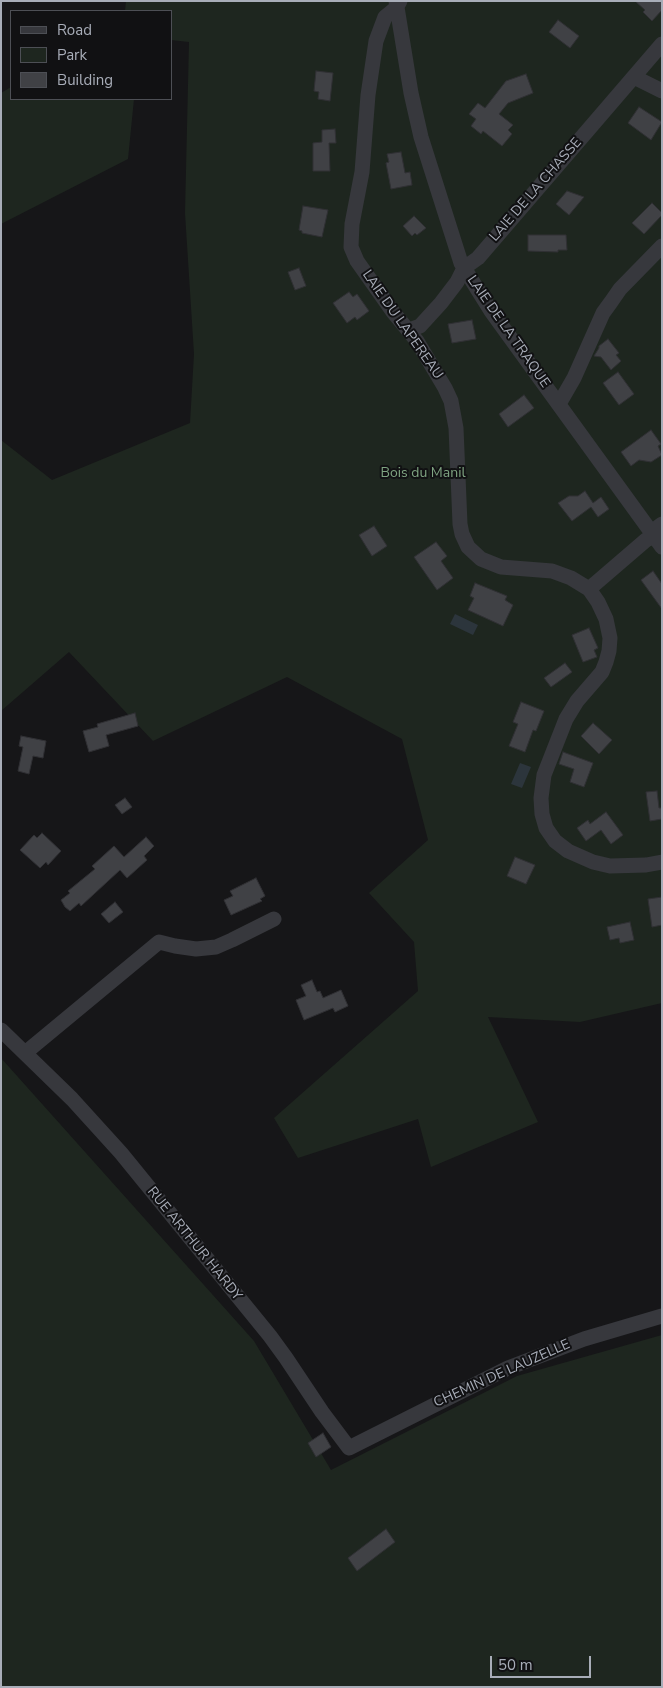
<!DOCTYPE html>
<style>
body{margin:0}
#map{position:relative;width:663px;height:1688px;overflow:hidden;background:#161618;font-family:"Nunito Sans",sans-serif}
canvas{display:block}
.frame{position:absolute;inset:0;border:2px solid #a8adb8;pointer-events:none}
.legend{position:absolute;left:10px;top:10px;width:162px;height:90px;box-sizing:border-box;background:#111113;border:1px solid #4d4f55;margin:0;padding:6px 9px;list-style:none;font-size:15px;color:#a8adb8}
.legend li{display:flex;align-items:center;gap:10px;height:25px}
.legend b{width:25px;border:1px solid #4d4f55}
.scale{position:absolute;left:490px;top:1656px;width:101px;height:22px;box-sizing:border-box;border:2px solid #a8adb8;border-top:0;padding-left:6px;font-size:15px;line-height:18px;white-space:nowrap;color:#a8adb8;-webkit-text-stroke:4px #111113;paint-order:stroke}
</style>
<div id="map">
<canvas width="663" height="1688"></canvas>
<div class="frame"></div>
<ul class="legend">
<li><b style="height:6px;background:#37383d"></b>Road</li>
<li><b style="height:14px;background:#1e261f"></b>Park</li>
<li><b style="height:14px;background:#404145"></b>Building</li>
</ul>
<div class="scale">50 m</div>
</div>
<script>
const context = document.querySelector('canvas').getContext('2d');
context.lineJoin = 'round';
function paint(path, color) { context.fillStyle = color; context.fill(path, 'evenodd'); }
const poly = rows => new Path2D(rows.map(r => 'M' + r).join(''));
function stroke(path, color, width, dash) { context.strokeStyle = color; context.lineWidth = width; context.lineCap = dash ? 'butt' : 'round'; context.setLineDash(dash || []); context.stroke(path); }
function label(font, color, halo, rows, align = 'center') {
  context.font = font + ' "Nunito Sans",sans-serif'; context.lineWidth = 4; context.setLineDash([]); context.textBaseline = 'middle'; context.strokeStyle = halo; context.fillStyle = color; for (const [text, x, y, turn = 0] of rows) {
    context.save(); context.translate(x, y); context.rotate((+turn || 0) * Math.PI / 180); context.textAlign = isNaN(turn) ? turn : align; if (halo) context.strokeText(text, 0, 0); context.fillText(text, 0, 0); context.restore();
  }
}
const green = poly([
 [126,1,662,1,662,1003,580,1022,488,1017,538,1122,431,1167,418,1119,298,1158,274,1118,418,991,414,942,369,893,428,840,402,739,287,677,153,741,69,652,1,711,1,440,52,480,190,423,194,354,185,213,189,42,171,40,171,11,125,11],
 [11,87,11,99,134,99,128,159,1,224,1,93],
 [1,1058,254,1341,331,1470,517,1376,662,1335,662,1687,1,1687]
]);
const water = poly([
 [455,614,478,625,473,635,450,624],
 [520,763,531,767,522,788,511,784]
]);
const building = poly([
 [635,1,662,1,662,10,652,21,643,12,645,10,635,1],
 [558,20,579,36,570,48,549,32,558,20],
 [316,71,333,73,330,101,318,99,319,92,314,91,316,71],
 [526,74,533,93,508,103,499,114,513,125,508,130,512,134,502,146,483,131,481,134,471,126,476,119,469,114,478,103,485,108,506,81,526,74],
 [639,107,662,122,651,140,628,123,639,107],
 [335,129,336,143,329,143,330,171,313,171,313,143,322,142,322,130,335,129],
 [401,152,405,173,410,172,412,185,391,189,386,163,389,162,387,154,401,152],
 [567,191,584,197,569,215,556,204,567,191],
 [652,203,662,213,662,215,644,234,632,223,652,203],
 [303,206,328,210,322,237,302,233,302,231,299,230,303,206],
 [414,216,426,228,417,235,415,233,412,236,403,226,414,216],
 [528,235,566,235,567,250,558,250,558,252,528,251,528,235],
 [299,268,306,286,295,290,288,272,299,268],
 [349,292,353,297,357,294,369,311,357,320,355,317,347,323,333,303,349,292],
 [472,320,476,339,452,343,448,324,472,320],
 [608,339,619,353,616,355,621,361,611,370,601,357,594,356,599,348,599,346,608,339],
 [618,372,634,394,619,405,603,383,618,372],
 [524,395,534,408,508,427,499,414,524,395],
 [651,430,661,444,658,446,662,455,651,462,639,460,631,466,621,452,651,430],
 [585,491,593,503,601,497,609,509,598,517,591,507,572,521,558,503,569,496,578,496,585,491],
 [374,526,387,546,372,556,359,535,374,526],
 [436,542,447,556,441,561,453,578,437,590,414,557,436,542],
 [653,571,662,584,662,609,641,580,653,571],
 [475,583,507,596,505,600,513,605,503,626,468,610,474,598,470,596,475,583],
 [589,628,598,648,594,650,597,657,583,662,572,635,589,628],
 [565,663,572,672,551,687,544,678,565,663],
 [521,702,544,711,536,731,533,730,525,752,509,746,518,724,513,722,521,702],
 [135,713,138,726,106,735,109,746,89,752,83,731,98,727,97,724,135,713],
 [593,723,612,740,599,754,581,736,593,723],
 [21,736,46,741,43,758,33,756,29,774,18,771,23,747,19,746,21,736],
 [563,752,593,763,584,787,570,782,574,769,559,764,563,752],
 [657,791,659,808,662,808,662,819,650,821,646,792,657,791],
 [125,798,132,807,122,814,115,805,125,798],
 [606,812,623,835,611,844,601,830,586,841,577,828,588,820,590,824,606,812],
 [42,833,61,851,48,865,46,862,40,868,20,850,34,835,37,838,42,833],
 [146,837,154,846,144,856,147,860,127,878,120,870,81,906,79,903,70,911,65,907,61,900,70,893,68,891,95,869,92,866,114,846,124,857,146,837],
 [515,857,535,865,526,884,507,876,515,857],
 [256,878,265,896,260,899,262,901,231,915,224,900,233,896,230,891,256,878],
 [662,897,662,925,652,927,648,899,662,897],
 [115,902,123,912,109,923,101,914,115,902],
 [630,922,634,940,620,943,619,938,610,940,607,927,630,922],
 [312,980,317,992,320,991,323,998,341,990,348,1006,335,1012,333,1008,304,1020,296,1000,306,996,301,985,312,980],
 [323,1433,331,1447,316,1457,308,1443,323,1433],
 [386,1529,395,1542,357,1571,348,1558,386,1529]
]);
const minor = poly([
 [396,1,411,93,421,137,461,263,491,311,662,547],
 [400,1,396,8,385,17,376,41,368,95,362,172,352,224,351,247,357,261,393,312,417,341,445,388,451,401,456,428,460,524,462,534,468,547,481,559,501,567,552,571,571,578,589,589,598,602,606,619,610,638,609,651,606,662,602,672,577,701,566,719,544,775,541,798,542,814,546,828,555,841,568,851,593,862,610,866,646,865,662,862],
 [634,77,662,91],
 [409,330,420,326,441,303,457,282,464,268,478,258,662,44],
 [559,404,574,378,603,313,611,302,620,289,662,246],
 [589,589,646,540,654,536,658,527,662,524],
 [1,1030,72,1099,121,1153,270,1336,286,1358,322,1412,349,1448,508,1368,584,1339,662,1316],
 [25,1053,159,942,175,946,196,949,216,947,232,940,274,919]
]);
const streetNames = [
 ["LAIE DE LA CHASSE",536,190,-49],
 ["LAIE DU LAPEREAU",402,325,55],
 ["LAIE DE LA TRAQUE",508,332,55],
 ["RUE ARTHUR HARDY",194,1244,51],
 ["CHEMIN DE LAUZELLE",502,1374,-24]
];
const parkNames = [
 ["Bois du Manil",423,474]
];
paint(green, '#1e261f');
paint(water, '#2c353c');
paint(building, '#404145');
stroke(building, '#303034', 1);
stroke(minor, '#37383d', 15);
label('14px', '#a8adb8', '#111113', streetNames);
label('14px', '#7fa381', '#111113', parkNames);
</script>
